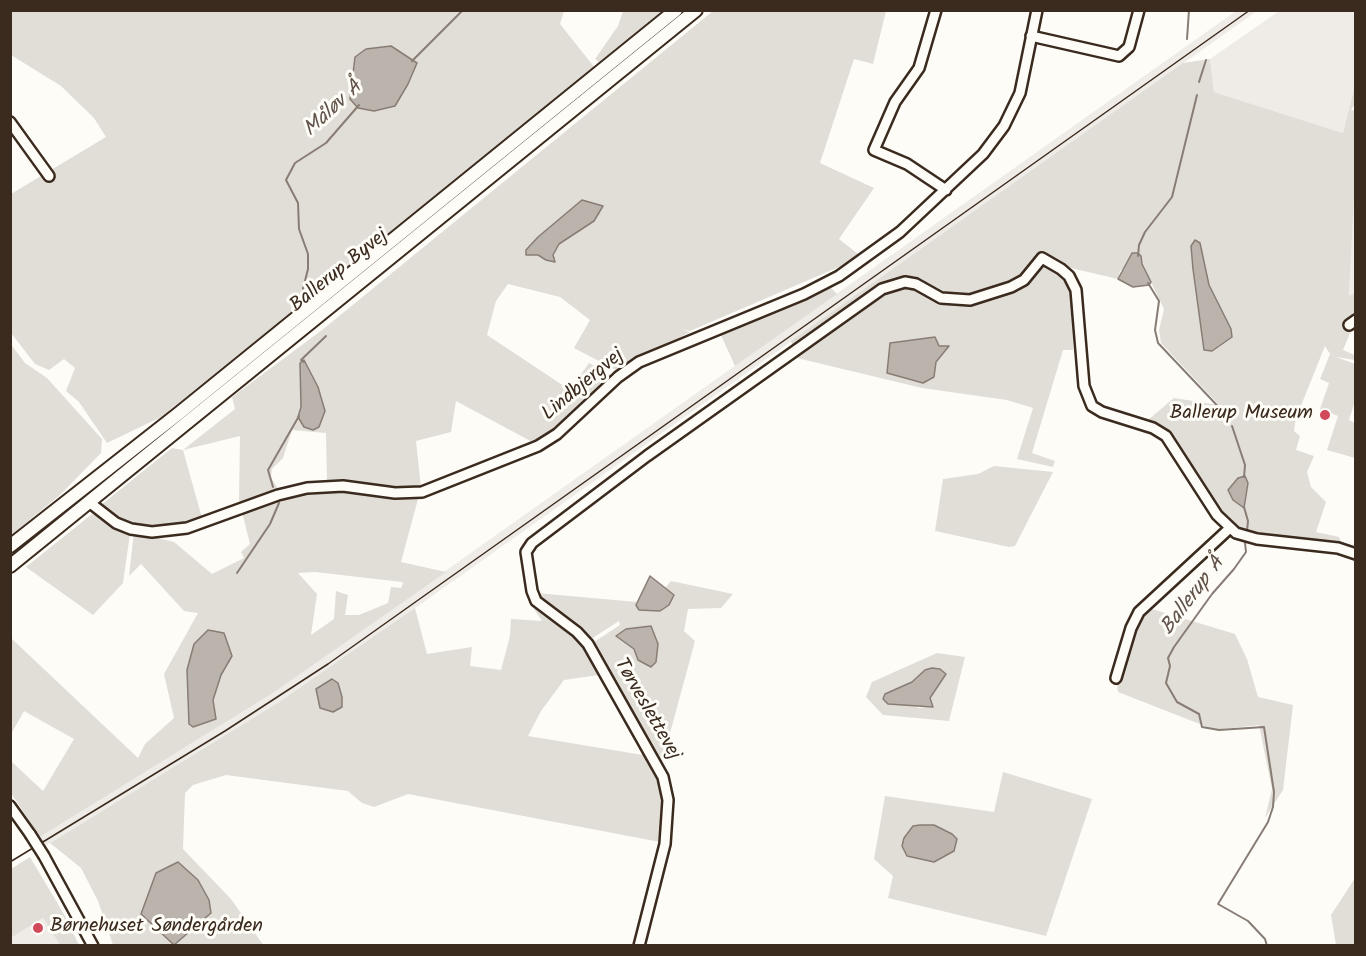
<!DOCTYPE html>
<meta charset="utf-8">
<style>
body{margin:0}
#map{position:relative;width:1366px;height:956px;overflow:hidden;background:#fdfcf7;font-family:Kalam,sans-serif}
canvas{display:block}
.frame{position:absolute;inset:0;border:12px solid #3b2a1e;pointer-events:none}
</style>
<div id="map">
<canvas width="1366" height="956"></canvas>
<div class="frame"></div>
</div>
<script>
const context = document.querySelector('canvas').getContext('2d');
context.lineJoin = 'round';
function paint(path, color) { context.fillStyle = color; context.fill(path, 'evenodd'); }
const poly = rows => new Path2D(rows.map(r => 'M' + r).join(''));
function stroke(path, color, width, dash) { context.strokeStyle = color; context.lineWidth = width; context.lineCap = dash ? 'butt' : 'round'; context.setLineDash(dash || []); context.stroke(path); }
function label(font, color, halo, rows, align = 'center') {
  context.font = font + ' Kalam,sans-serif'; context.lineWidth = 6; context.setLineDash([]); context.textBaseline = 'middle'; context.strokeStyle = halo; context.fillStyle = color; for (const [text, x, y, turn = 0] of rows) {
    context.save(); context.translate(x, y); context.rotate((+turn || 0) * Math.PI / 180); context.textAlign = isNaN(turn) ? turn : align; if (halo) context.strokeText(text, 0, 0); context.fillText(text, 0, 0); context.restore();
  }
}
const built = poly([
 [1236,11,1257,11,380,633,279,702,45,846,40,837,273,693],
 [1279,11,1355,11,1355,85,1343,133,1214,92,1210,59],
 [1355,155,1356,293,1349,297,1354,168],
 [43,918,60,945,11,946,11,938]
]);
const green = poly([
 [10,11,564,11,560,24,595,68,161,417,107,443,79,402,66,391,75,368,64,359,49,370,35,364,11,333,11,194,106,137,94,118,61,86,11,55],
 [623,11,662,11,599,62,595,59,618,26],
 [713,11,886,11,873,64,854,59,820,163,874,188,839,239,862,257,690,331,681,329,690,332,616,370,574,348,590,320,560,297,508,284,496,301,487,335,570,390,589,363,614,377,555,433,536,444,456,401,451,432,416,441,421,488,401,562,446,572,273,693,40,837,11,793,11,761,43,791,74,739,24,711,11,734,11,638,138,758,145,744,174,718,164,674,198,613,184,611,141,564,129,576,134,532,174,542,212,574,244,558,241,552,250,544,239,500,240,436,183,450,202,518,184,525,152,528,119,521,106,513,101,505,172,448,183,450,235,409,232,397,322,330],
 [582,200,602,206,594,221,559,244,553,255,546,260,526,250],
 [300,363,313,429,304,427,298,417,301,408],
 [292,430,326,433,327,482,279,491,271,477,272,469,283,458],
 [315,572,402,582,403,583,401,588,391,587,388,603,359,615,345,615,348,595,336,591,334,619,311,635,317,594,298,573],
 [232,656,221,675,212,700,188,684,187,670],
 [1210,59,1214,92,1343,133,1355,85,1355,104,1351,110,1355,110,1356,155,1349,296,1355,293,1356,315,1345,323,1352,328,1343,350,1355,355,1355,360,1336,357,1355,364,1355,401,1349,420,1355,423,1355,458,1327,450,1338,416,1320,409,1329,383,1320,379,1330,354,1325,346,1296,418,1294,431,1300,436,1296,450,1314,456,1307,472,1311,487,1326,502,1316,532,1339,537,1343,546,1250,535,1238,531,1210,497,1165,429,1142,425,1174,398,1219,405,1161,343,1159,330,1164,309,1142,264,1141,256,1120,271,1118,279,1058,265,1072,291,1073,350,1063,350,1032,453,1055,461,1053,467,1017,459,1033,408,1007,400,922,388,797,358,791,341,1183,63],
 [829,286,837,294,735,366,720,333],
 [10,343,25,363,47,378,102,439,101,453,60,495,11,535],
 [994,466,1053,472,1015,546,1009,547,935,531,943,479,978,474],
 [92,514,130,534,123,583,93,615,26,567],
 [671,581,733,594,721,608,688,609,684,631,695,641,660,770,591,644,620,625,619,621,588,641,578,631,572,635,587,646,599,675,564,680,541,711,528,736,643,755,656,774,664,806,660,842,408,794,374,807,362,803,348,791,226,775,193,785,185,793,183,849,231,899,264,946,113,945,98,901,81,868,50,843,279,702,415,608,427,654,472,647,470,666,501,670,510,636,511,619,542,621,534,609,536,593,637,602,636,605,674,595,665,588],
 [1149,608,1235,634,1247,659,1258,697,1293,705,1283,790,1265,818,1272,789,1259,725,1215,730,1118,692,1117,685,1134,630],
 [937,653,965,657,949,721,883,715,866,697,872,682],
 [925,670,929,702,933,706,919,708,906,703,889,704,883,699,885,694,912,682],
 [1003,772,1092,799,1046,936,888,898,893,876,874,859,885,796,994,812],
 [30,857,65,916,79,945,60,945,43,918,11,938,11,869],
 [1355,878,1355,945,1336,945,1331,915]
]);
const water = poly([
 [391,46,417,63,408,84,395,106,374,111,358,108,350,99,355,57,366,49,391,46],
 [582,200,603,206,594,221,559,244,553,255,555,262,546,260,538,255,526,255,526,250,538,237,582,200],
 [1195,240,1200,243,1209,285,1231,329,1232,337,1212,351,1204,350,1193,269,1191,246,1195,240],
 [1132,253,1138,253,1141,256,1142,264,1151,282,1149,285,1133,287,1118,279,1132,253],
 [935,337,939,346,949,346,936,362,934,377,923,383,887,373,890,343,935,337],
 [304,360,318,387,325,411,319,427,313,430,304,427,298,417,301,407,300,363,304,360],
 [1245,476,1248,483,1244,508,1233,500,1228,490,1238,478,1245,476],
 [650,576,674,595,669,605,660,611,639,610,636,605,650,576],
 [651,626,658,644,656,662,651,667,638,660,634,649,616,636,626,629,651,626],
 [208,630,224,633,232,656,221,675,213,700,216,719,193,727,189,724,187,670,194,644,208,630],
 [932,668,940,669,946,674,930,698,933,707,888,704,883,699,885,694,912,682,925,670,932,668],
 [332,679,338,683,342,697,342,707,333,712,320,708,316,689,332,679],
 [920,825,934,825,952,834,957,839,954,851,934,862,907,856,902,846,904,838,913,826,920,825],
 [178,862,198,880,209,900,211,913,174,945,141,914,156,873,178,862]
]);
const stream = poly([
 [1187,39,1189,10],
 [412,61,463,10],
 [1199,82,1206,60],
 [1138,256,1139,245,1145,232,1172,197,1197,95],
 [1148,283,1159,301,1155,330,1158,343,1229,418],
 [303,289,308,269,308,254,299,229,298,203,286,180,295,163,326,143,359,105],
 [304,362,301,360,326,336],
 [1232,426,1245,465,1244,477],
 [273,487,268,470,299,416],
 [1244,507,1248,521,1247,531],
 [1245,543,1246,552,1234,569,1212,594,1174,647,1168,658,1170,666,1166,683,1177,702,1199,714,1202,727,1219,730,1264,727,1274,792,1273,807,1268,822,1218,904,1248,921,1265,939,1267,946],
 [237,573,270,524,279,503]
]);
const minor = poly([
 [936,10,919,68,895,102,874,150,907,164,946,190],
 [1031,36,1119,56,1129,47,1139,10],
 [10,122,49,176],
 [1349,325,1356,320],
 [89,502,116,523,131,529,152,532,187,528,278,495,307,488,343,486,395,493,422,492,538,446,557,434,618,377,639,362,804,294,839,276,900,232,983,154,1004,126,1020,93,1037,10],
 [1116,678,1131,628,1139,612,1230,528],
 [10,806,30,834],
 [44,856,93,946],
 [639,946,665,844,668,800,663,777,588,644,577,632,536,601,532,591,526,552,532,543,647,456,882,289,905,282,916,284,941,298,970,300,1011,287,1024,280,1042,258,1061,269,1069,276,1076,290,1084,386,1092,406,1102,412,1153,428,1166,436,1217,515,1236,533,1257,539,1338,548,1356,554]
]);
const major = poly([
 [10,546,178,414,676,10],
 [10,566,696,10]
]);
const tram = poly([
 [10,862,225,731,328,664,1250,10]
]);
const minorBridge = poly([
 [30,834,44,856]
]);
const markers = [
 [1325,415,6,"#d1495b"],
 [38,928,6,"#d1495b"]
];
const streetNames = [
 ["Ballerup Byvej",340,272,-39],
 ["Lindbjergvej",584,386,-40],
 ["Tørveslettevej",646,710,60]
];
const poiNames = [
 ["Ballerup Museum",1313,415],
 ["Børnehuset Søndergården",50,928,"left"]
];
const waterNames = [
 ["Måløv Å",334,110,-43],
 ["Ballerup Å",1194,597,-53]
];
paint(built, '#efece7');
paint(green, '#e1ded7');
paint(water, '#bbb4ad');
stroke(water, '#887d74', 1.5);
stroke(stream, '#887d74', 2);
stroke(minor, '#3b2a1e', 14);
stroke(major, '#3b2a1e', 16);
stroke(minor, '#fdfcf7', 9);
stroke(major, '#fdfcf7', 12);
stroke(tram, '#3b2a1e', 1.5);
stroke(minorBridge, '#3b2a1e', 14, []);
stroke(minorBridge, '#fdfcf7', 9);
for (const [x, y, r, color] of markers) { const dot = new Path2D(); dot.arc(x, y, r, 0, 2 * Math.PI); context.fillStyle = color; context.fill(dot); stroke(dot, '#fdfcf7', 2); }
label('20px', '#3b2a1e', '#fdfcf7', streetNames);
label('20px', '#3b2a1e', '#fdfcf7', poiNames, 'right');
label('italic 21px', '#615349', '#fdfcf7', waterNames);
</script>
